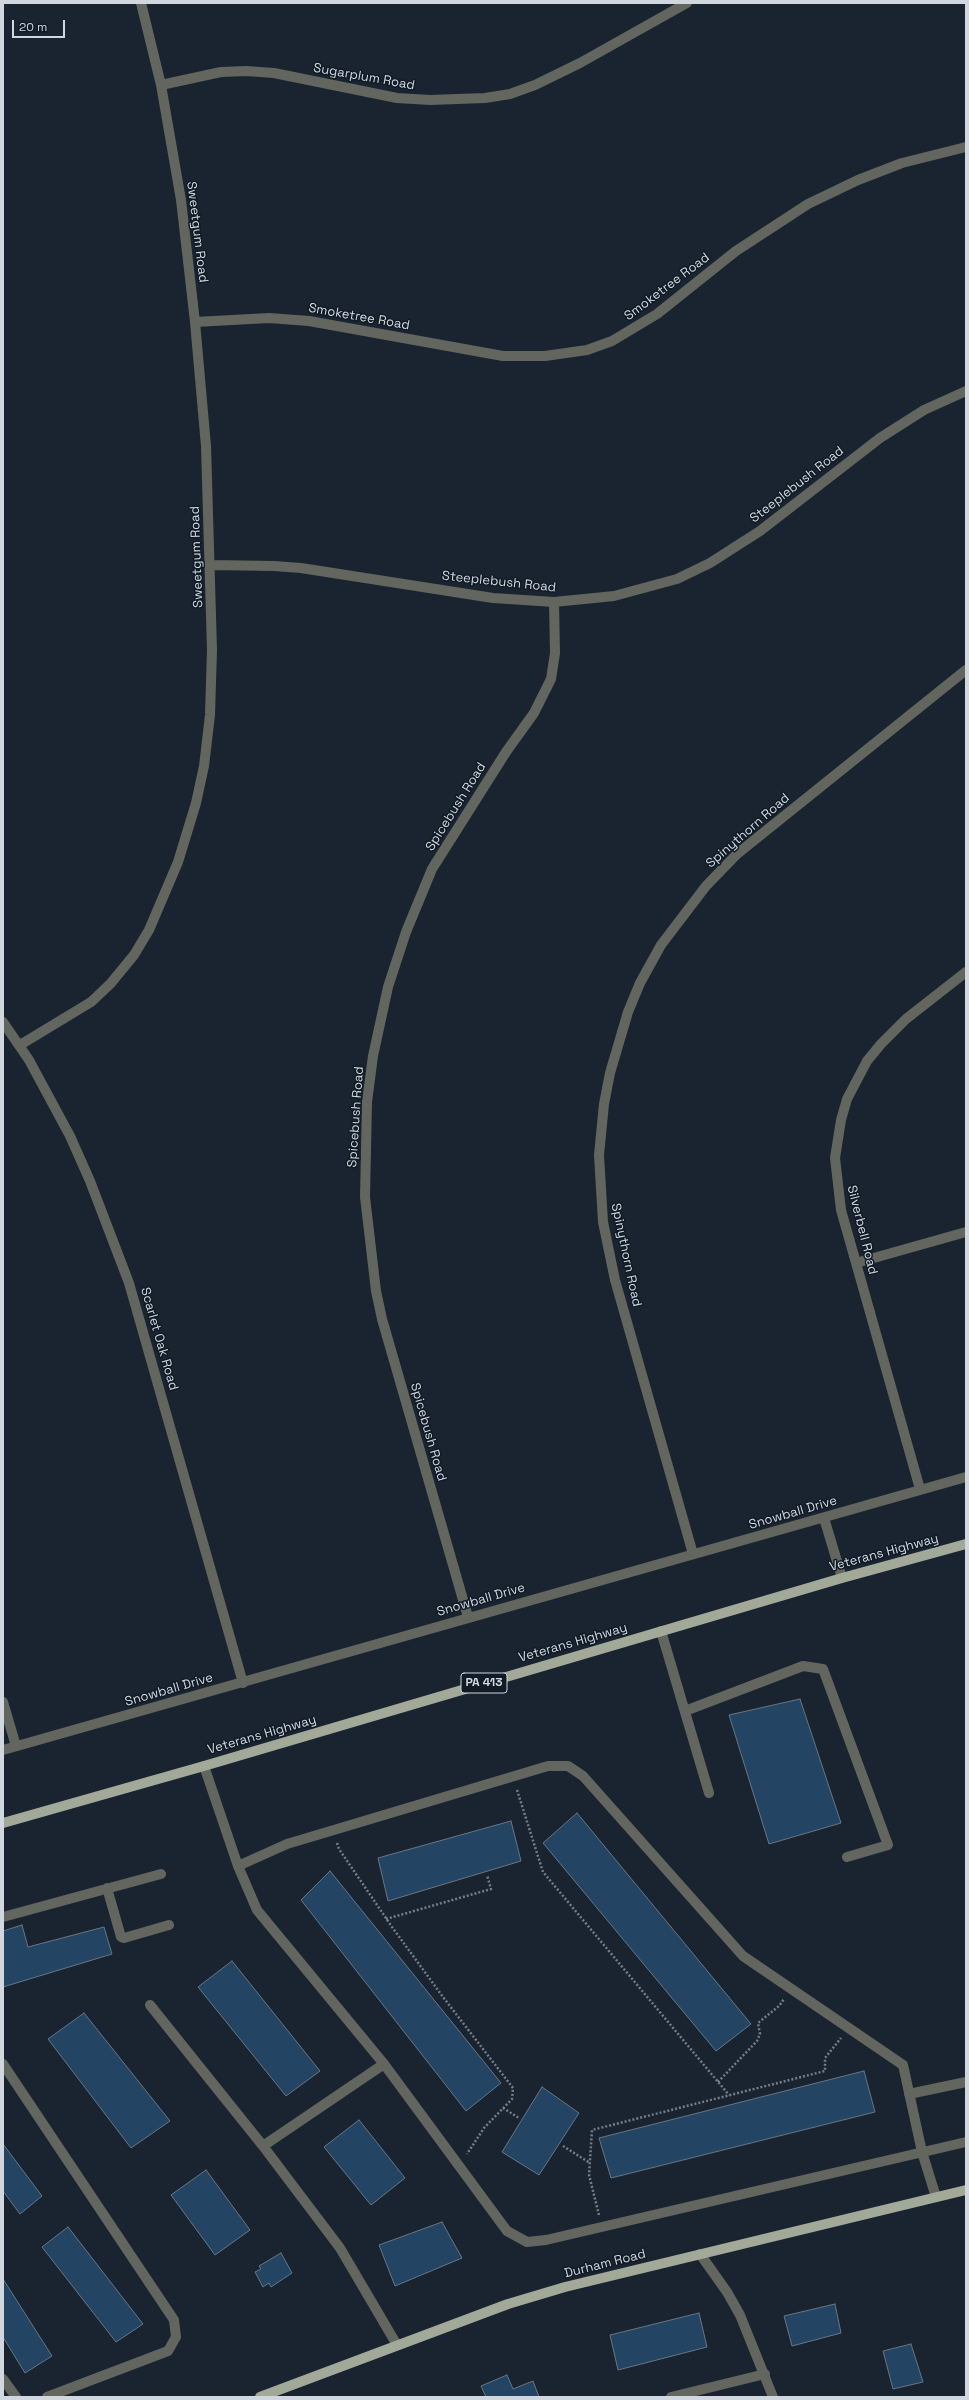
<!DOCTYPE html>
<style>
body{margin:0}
#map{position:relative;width:969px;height:2400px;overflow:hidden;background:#192430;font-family:"Space Grotesk",sans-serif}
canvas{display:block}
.frame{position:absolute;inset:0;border:4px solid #d0d7df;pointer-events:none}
.scale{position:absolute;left:12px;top:20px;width:53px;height:18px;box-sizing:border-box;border:2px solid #d0d7df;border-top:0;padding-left:5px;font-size:12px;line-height:14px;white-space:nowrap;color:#d0d7df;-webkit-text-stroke:3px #101b26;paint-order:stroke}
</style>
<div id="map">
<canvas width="969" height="2400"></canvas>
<div class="frame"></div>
<div class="scale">20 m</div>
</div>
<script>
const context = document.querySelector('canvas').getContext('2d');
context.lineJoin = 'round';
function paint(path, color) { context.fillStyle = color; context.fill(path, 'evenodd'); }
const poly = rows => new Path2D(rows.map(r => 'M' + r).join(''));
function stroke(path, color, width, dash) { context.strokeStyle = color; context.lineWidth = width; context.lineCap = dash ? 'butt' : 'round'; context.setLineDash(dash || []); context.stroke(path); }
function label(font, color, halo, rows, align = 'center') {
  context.font = font + ' "Space Grotesk",sans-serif'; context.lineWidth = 3; context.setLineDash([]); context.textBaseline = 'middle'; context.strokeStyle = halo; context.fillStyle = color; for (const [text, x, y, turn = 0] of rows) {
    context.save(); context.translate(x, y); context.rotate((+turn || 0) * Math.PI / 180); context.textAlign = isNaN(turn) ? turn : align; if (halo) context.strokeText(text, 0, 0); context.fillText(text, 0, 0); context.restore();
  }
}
const building = poly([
 [800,1699,841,1823,769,1844,729,1715,800,1699],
 [577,1813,751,2024,716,2051,543,1843,577,1813],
 [511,1821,521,1861,388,1901,378,1858,511,1821],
 [330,1871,501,2083,466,2111,301,1900,330,1871],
 [22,1925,28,1947,104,1927,112,1954,3,1987,3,1931,22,1925],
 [232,1961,320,2071,286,2096,198,1987,232,1961],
 [84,2013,170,2121,131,2148,48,2039,84,2013],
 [864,2071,875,2112,611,2178,599,2138,864,2071],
 [542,2087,579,2113,539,2175,502,2152,542,2087],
 [359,2120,405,2178,371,2205,324,2147,359,2120],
 [3,2144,42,2196,20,2214,3,2191,3,2144],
 [206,2170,250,2230,215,2255,171,2195,206,2170],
 [442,2222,462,2258,395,2286,379,2245,442,2222],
 [68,2227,143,2324,116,2342,42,2247,68,2227],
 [281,2253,292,2273,271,2287,269,2283,263,2287,255,2272,261,2269,259,2266,281,2253],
 [3,2279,52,2356,25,2373,3,2337,3,2279],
 [835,2304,841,2333,792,2346,784,2316,835,2304],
 [699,2313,707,2347,618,2370,610,2335,699,2313],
 [911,2344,923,2382,893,2389,883,2351,911,2344],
 [507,2375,513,2389,533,2381,539,2397,486,2397,481,2386,507,2375]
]);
const path = poly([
 [517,1790,543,1872,729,2095],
 [337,1843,339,1849,392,1927,443,1997,513,2088,512,2099,484,2128,467,2154],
 [386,1919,491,1889,487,1875],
 [718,2082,757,2041,760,2034,758,2023,779,2006,784,1999],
 [503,2108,519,2118],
 [563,2146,590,2163],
 [599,2215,589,2175,592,2130,825,2071,825,2058,841,2038]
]);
const minor = poly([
 [161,85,221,72,246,71,274,73,397,98,430,100,485,98,510,94,535,85,580,63,687,3],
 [195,322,269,318,309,321,503,356,545,356,587,350,612,341,657,314,736,251,808,204,858,180,902,163,966,147],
 [211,565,274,566,301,568,493,598,554,602,614,596,677,579,710,563,760,531,880,438,924,410,966,391],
 [3,1022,29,1060,70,1136,90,1181,129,1283,243,1683],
 [20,1045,91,1002,111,983,134,955,149,930,178,862,196,803,204,766,210,715,212,650,206,446,195,322,181,200,161,85,141,3],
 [856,1263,966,1232],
 [920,1489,841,1210,835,1158,841,1120,847,1099,867,1061,881,1044,906,1019,966,972],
 [824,1518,842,1578],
 [693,1554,615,1280,603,1222,599,1155,604,1104,610,1073,628,1012,640,983,661,945,706,886,737,854,966,670],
 [468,1617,382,1319,376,1291,365,1197,367,1102,373,1056,388,987,406,932,432,869,506,752,534,713,551,679,555,653,554,602],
 [661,1631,709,1793],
 [3,1702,16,1746],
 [685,1711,803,1666,823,1669,888,1845,847,1857],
 [3,1750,966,1477],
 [204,1766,238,1866,257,1910,384,2064,507,2231,527,2242,546,2240,966,2142],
 [238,1866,287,1844,548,1766,568,1766,583,1776,743,1956,903,2065,922,2152,936,2197],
 [107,1888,121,1937,124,1938,169,1925],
 [3,1917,161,1874],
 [150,2005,263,2146,340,2248,397,2345],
 [3,2064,174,2320,176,2337,168,2351,47,2397],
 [909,2094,966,2082],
 [263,2146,384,2064],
 [700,2254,727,2292,740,2315,773,2397],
 [3,2379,16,2397],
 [671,2397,765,2374]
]);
const major = poly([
 [3,1823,204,1766,842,1578,966,1544],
 [260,2397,508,2304,565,2287,966,2190]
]);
const shields = [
 [484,1683,46]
];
const shieldNames = [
 ["PA 413",484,1683]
];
const streetNames = [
 ["Sugarplum Road",364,77,10],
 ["Sweetgum Road",197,232,83],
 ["Smoketree Road",667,287,-37],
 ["Smoketree Road",359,317,10],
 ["Steeplebush Road",797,485,-38],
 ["Sweetgum Road",197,557,-92],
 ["Steeplebush Road",499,582,6],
 ["Spicebush Road",456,807,-58],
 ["Spinythorn Road",748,831,-41],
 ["Spicebush Road",356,1117,-86],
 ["Silverbell Road",862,1230,76],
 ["Spinythorn Road",626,1255,78],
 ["Scarlet Oak Road",159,1339,74],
 ["Spicebush Road",428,1432,74],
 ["Snowball Drive",793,1513,-16],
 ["Veterans Highway",884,1553,-15],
 ["Snowball Drive",481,1600,-16],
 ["Veterans Highway",573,1643,-16],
 ["Snowball Drive",169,1690,-16],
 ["Veterans Highway",262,1735,-16],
 ["Durham Road",605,2264,-14]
];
paint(building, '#234462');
stroke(building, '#697684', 1);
stroke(path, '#757e88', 2.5, [2, 2]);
stroke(minor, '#63665e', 10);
stroke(major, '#a3a999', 10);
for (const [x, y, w] of shields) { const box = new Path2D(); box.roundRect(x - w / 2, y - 10, w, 20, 3); context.fillStyle = '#101b26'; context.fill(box); stroke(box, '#d0d7df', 1); }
label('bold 12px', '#d0d7df', null, shieldNames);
label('13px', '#d0d7df', '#101b26', streetNames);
</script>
